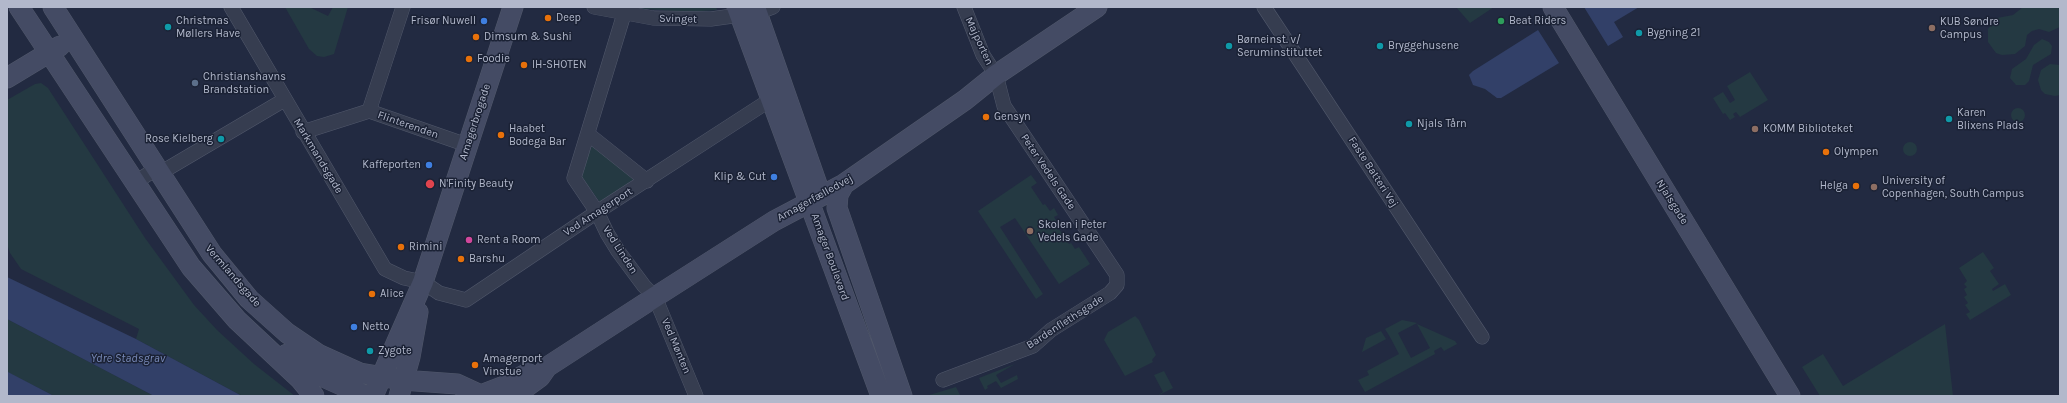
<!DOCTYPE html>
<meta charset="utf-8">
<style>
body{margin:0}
#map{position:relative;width:2067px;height:403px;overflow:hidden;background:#222a41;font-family:Karla,sans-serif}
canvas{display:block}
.frame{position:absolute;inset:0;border:8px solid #b2b8cb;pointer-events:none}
</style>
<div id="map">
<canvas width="2067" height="403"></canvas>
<div class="frame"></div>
</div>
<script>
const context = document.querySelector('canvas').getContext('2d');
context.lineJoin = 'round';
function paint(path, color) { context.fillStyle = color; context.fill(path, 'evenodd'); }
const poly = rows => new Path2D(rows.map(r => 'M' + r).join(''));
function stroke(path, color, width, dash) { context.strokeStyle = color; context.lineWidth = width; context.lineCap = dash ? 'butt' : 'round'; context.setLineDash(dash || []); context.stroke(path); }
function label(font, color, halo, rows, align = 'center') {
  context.font = font + ' Karla,sans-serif'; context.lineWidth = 3; context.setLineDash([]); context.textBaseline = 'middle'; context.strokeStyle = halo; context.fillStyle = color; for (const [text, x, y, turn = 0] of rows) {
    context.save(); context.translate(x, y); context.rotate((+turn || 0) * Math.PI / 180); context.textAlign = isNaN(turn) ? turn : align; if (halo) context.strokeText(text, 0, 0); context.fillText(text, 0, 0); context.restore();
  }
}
const green = poly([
 [285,7,309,7,328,16,333,7,348,7,334,54,324,57,317,56,309,49],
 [619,7,716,7,717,10,687,12],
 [1456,7,1494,7,1470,23],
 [2023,7,2060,7,2060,27,2049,32,2039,29,2032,31,2027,35,2025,46,2015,54,2002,55,1996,53,1988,42,1988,29,1997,18,2013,15],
 [2042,39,2049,42,2052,46,2051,54,2033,65,2029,81,2025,85,2016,85,2010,78,2012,69,2026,59,2034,45],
 [2050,64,2060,65,2060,95,2055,96,2045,94,2041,90,2038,80,2041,70],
 [1750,72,1768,100,1740,117,1736,112,1733,114,1735,117,1730,120,1725,113,1723,114,1713,98,1723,92,1730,103,1735,100,1727,86],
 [41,83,48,88,145,238,194,305,217,330,254,364,295,396,242,396,136,339,139,329,21,269,10,253,7,244,7,100,35,84],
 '2011 115a7 7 0 1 1 14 0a7 7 0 1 1-14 0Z',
 '1903 149a7 7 0 1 1 14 0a7 7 0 1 1-14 0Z',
 [592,146,634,179,602,202,599,201,582,177,585,162],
 [1031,175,1037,183,1031,187,1043,205,1045,204,1050,211,1054,208,1058,215,1054,217,1058,224,1057,226,1069,244,1071,243,1075,249,1079,247,1090,264,1059,284,1015,218,1000,227,1043,294,1036,299,978,211],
 [1983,252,1994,268,1990,271,1999,284,1992,289,1993,291,2005,284,2011,295,1970,320,1966,314,1970,312,1965,305,1968,303,1964,297,1967,295,1964,289,1967,287,1964,284,1967,281,1959,268],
 [1135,316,1139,320,1156,355,1152,360,1153,362,1125,376,1104,340,1108,332],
 [7,319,154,396,54,396,7,372],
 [1402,320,1417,323,1398,333,1411,358,1430,348,1417,324,1455,341,1457,344,1444,351,1441,347,1434,351,1435,354,1365,392,1358,380,1369,375,1367,371,1399,354,1390,337,1362,352,1366,338,1381,331,1386,339,1390,337,1385,329],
 [1945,324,1953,396,1820,396,1802,367,1823,354,1843,386],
 [1015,364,996,375,1001,383,1017,375,1018,379,1001,388,996,381,987,386,988,388,985,390,979,378],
 [1164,371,1173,388,1157,396,1163,392,1154,375],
 [956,387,960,395,958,396,926,396]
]);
const water = poly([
 [1584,7,1639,7,1614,22,1623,37,1608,46],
 [1538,30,1559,63,1501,98,1497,98,1485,89,1473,85,1469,75,1473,71],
 [7,277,136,339,242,396,154,396,7,319],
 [7,372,8,372,54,396,7,396]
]);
const street = poly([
 [231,7,385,269,404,278,423,282,439,293,466,300,597,212,770,100],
 [594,7,653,18,711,19,740,15],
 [1264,7,1482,337],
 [757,13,773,7],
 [624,14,574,178,597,212,607,233,618,251,644,286,655,297,696,396],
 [369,111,403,7],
 [303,132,369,111,467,145],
 [588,134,647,181],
 [136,182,157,168,167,169,284,100],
 [943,380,1033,346,1051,330,1110,293,1117,285,1117,275,1004,106,996,75,983,55,964,7]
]);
const secondary = poly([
 [19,7,191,267,237,320,300,379,314,396],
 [53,7,212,254,249,299,287,333,318,354,360,373,402,380,457,384,483,396],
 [737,7,881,396],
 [755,7,819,190],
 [1553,7,1790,396],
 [7,78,60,46],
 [844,184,838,195,837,208,902,396],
 [287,354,321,376,366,396],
 [373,396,423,282,513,7],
 [399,396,410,357,418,312],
 [478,396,504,386,528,373],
 [514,396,540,377,547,367,655,297,774,221,844,184,965,100,996,75,1097,7]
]);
const markers = [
 [548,18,4,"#e8710a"],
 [484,21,4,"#3f7fe0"],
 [1501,21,4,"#2e9e5b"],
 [168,27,4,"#0f9aa8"],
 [1932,28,4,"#8d6e63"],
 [1639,33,4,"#0f9aa8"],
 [476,37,4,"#e8710a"],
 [1229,46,4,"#0f9aa8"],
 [1380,46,4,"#0f9aa8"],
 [469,59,4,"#e8710a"],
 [524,65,4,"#e8710a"],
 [195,83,4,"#5c6f8a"],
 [986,117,4,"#e8710a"],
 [1949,119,4,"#0f9aa8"],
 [1409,124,4,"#0f9aa8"],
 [1755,129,4,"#8d6e63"],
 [501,135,4,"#e8710a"],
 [221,139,4,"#0f9aa8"],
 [1826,152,4,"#e8710a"],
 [429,165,4,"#3f7fe0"],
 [774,177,4,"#3f7fe0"],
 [430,184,5,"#e0444e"],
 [1856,186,4,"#e8710a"],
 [1874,187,4,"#8d6e63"],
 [1030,231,4,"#8d6e63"],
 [469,240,4,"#d1479c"],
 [401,247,4,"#e8710a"],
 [461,259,4,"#e8710a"],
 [372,294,4,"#e8710a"],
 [354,327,4,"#3f7fe0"],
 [370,351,4,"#0f9aa8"],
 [475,365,4,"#e8710a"]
];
const poiNames = [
 ["Deep",556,18],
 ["Christmas",176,21],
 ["Møllers Have",176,34],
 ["Frisør Nuwell",476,21,"right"],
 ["Beat Riders",1509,21],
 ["KUB Søndre",1940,22],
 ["Campus",1940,35],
 ["Bygning 21",1647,33],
 ["Dimsum & Sushi",484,37],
 ["Børneinst. v/",1237,40],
 ["Seruminstituttet",1237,53],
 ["Bryggehusene",1388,46],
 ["Foodie",477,59],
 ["IH-SHOTEN",532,65],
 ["Christianshavns",203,77],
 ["Brandstation",203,90],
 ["Karen",1957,113],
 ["Blixens Plads",1957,126],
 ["Gensyn",994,117],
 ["Njals Tårn",1417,124],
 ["Haabet",509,129],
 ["Bodega Bar",509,142],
 ["KOMM Biblioteket",1763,129],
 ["Rose Kielberg",213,139,"right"],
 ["Olympen",1834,152],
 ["Kaffeporten",421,165,"right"],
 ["Klip & Cut",766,177,"right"],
 ["University of",1882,181],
 ["Copenhagen, South Campus",1882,194],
 ["N'Finity Beauty",439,184],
 ["Helga",1848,186,"right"],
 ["Skolen i Peter",1038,225],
 ["Vedels Gade",1038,238],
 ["Rent a Room",477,240],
 ["Rimini",409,247],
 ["Barshu",469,259],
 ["Alice",380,294],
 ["Netto",362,327],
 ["Zygote",378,351],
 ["Amagerport",483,359],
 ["Vinstue",483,372]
];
const streetNames = [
 ["Svinget",678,19,1],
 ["Majporten",979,41,65],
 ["Amagerbrogade",475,122,-72],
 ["Flinterenden",408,125,19],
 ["Markmandsgade",318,156,59],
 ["Peter Vedels Gade",1048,172,56],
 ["Faste Batteri Vej",1373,172,57],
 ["Amagerfælledvej",815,198,-29],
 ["Njalsgade",1672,202,58],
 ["Ved Amagerport",598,212,-33],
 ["Ved Linden",620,250,57],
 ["Amager Boulevard",830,257,70],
 ["Vermlandsgade",233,276,49],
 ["Bardenflethsgade",1065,322,-33],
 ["Ved Mønten",676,346,67]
];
const waterNames = [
 ["Ydre Stadsgrav",128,359]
];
paint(green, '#243942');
paint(water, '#324068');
stroke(street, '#51586b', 15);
stroke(secondary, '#51586b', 21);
stroke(street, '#363d50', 14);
stroke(secondary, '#444b64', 20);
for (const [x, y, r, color] of markers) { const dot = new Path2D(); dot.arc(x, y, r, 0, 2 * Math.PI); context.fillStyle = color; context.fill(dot); stroke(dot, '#1b2235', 1.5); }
label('11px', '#b2b8cb', '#1b2235', poiNames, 'left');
label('11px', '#b2b8cb', '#1b2235', streetNames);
label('italic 12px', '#7788b6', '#1b2235', waterNames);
</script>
